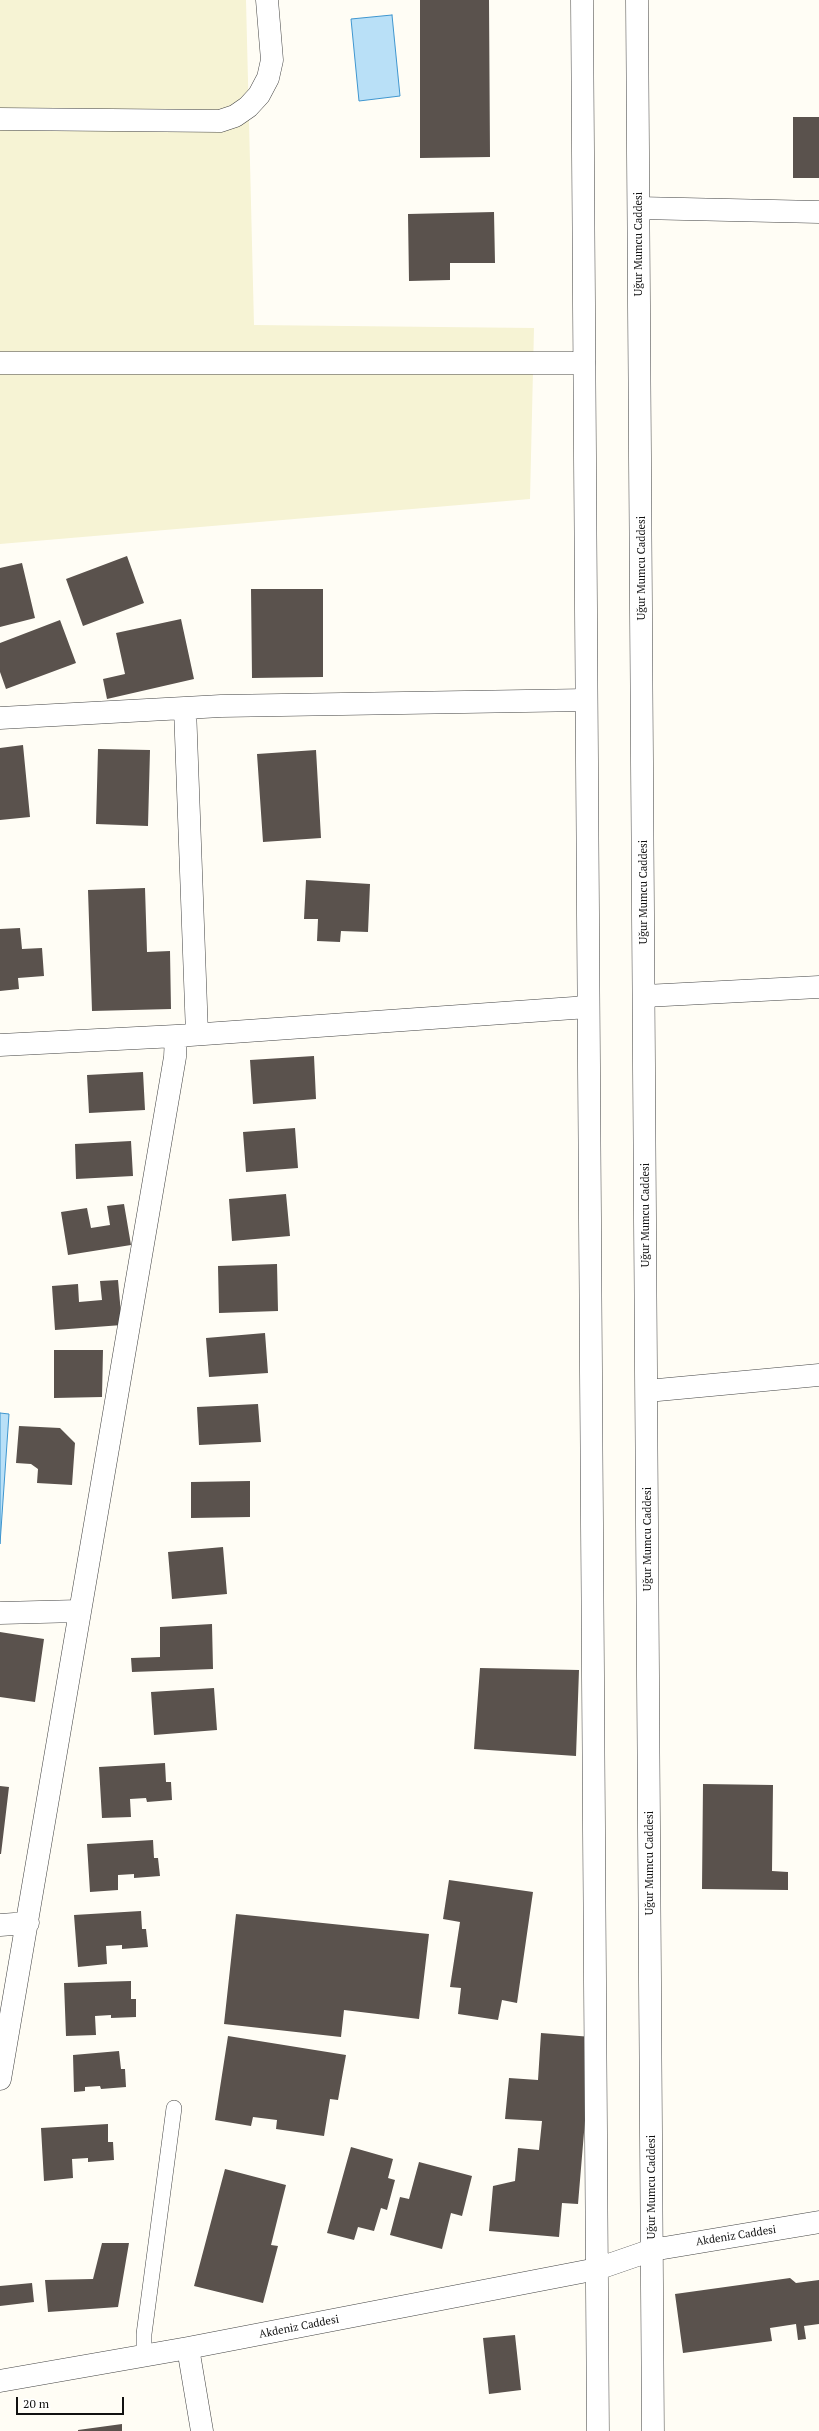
<!DOCTYPE html>
<meta charset="utf-8">
<style>
body{margin:0}
#map{position:relative;width:819px;height:2431px;overflow:hidden;background:#fffdf5;font-family:"PT Serif",serif}
canvas{display:block}
.scale{position:absolute;left:16px;top:2397px;width:108px;height:18px;box-sizing:border-box;border:2px solid #111;border-top:0;padding-left:5px;font-size:12px;line-height:14px;white-space:nowrap;color:#111;-webkit-text-stroke:3px #fff;paint-order:stroke}
</style>
<div id="map">
<canvas width="819" height="2431"></canvas>
<div class="scale">20 m</div>
</div>
<script>
const context = document.querySelector('canvas').getContext('2d');
context.lineJoin = 'round';
function paint(path, color) { context.fillStyle = color; context.fill(path, 'evenodd'); }
const poly = rows => new Path2D(rows.map(r => 'M' + r).join(''));
function stroke(path, color, width, dash) { context.strokeStyle = color; context.lineWidth = width; context.lineCap = dash ? 'butt' : 'round'; context.setLineDash(dash || []); context.stroke(path); }
function label(font, color, halo, rows, align = 'center') {
  context.font = font + ' "PT Serif",serif'; context.lineWidth = 4; context.setLineDash([]); context.textBaseline = 'middle'; context.strokeStyle = halo; context.fillStyle = color; for (const [text, x, y, turn = 0] of rows) {
    context.save(); context.translate(x, y); context.rotate((+turn || 0) * Math.PI / 180); context.textAlign = isNaN(turn) ? turn : align; if (halo) context.strokeText(text, 0, 0); context.fillText(text, 0, 0); context.restore();
  }
}
const farmland = poly([
 [0,0,246,0,254,325,534,328,530,499,0,544]
]);
const water = poly([
 [392,15,400,96,359,101,351,19,392,15],
 [0,1413,9,1414,0,1544,0,1413]
]);
const building = poly([
 [420,0,489,0,490,157,420,158],
 [793,117,819,117,819,178,793,178],
 [494,212,495,263,450,263,450,280,409,281,408,214],
 [127,556,144,603,83,626,66,579],
 [22,563,35,618,0,627,0,568],
 [251,589,323,589,323,677,252,678],
 [181,619,194,679,107,699,103,679,125,674,116,633],
 [60,620,76,663,6,689,0,672,0,643],
 [23,745,30,817,0,820,0,748],
 [98,749,150,750,148,826,96,824],
 [316,750,321,838,263,842,257,754],
 [306,880,370,884,368,932,341,931,340,942,317,941,318,919,304,919],
 [145,888,147,952,170,951,171,1009,92,1011,88,890],
 [20,928,22,949,42,948,44,976,18,978,19,989,0,991,0,929],
 [314,1056,316,1099,253,1104,250,1060],
 [143,1072,145,1110,89,1113,87,1075],
 [295,1128,298,1168,246,1172,243,1132],
 [131,1141,133,1176,76,1179,75,1144],
 [286,1194,290,1236,232,1241,229,1199],
 [124,1204,131,1245,68,1255,61,1212,87,1208,91,1228,110,1225,107,1206],
 [277,1264,278,1311,219,1313,218,1266],
 [118,1280,122,1325,55,1330,52,1286,78,1284,79,1302,102,1300,100,1281],
 [265,1333,268,1373,209,1377,206,1338],
 [54,1350,103,1350,102,1397,54,1398],
 [258,1404,261,1442,199,1445,197,1407],
 [19,1426,60,1428,75,1443,72,1485,37,1483,38,1469,31,1464,16,1463],
 [250,1481,250,1517,191,1518,191,1482],
 [223,1547,227,1594,172,1599,168,1552],
 [212,1624,213,1669,132,1672,131,1658,160,1657,160,1627],
 [0,1632,44,1639,35,1702,0,1697],
 [480,1668,579,1670,576,1756,474,1749],
 [214,1688,217,1730,154,1735,151,1692],
 [165,1763,166,1782,171,1782,172,1800,147,1802,146,1798,130,1799,131,1817,102,1818,99,1767],
 [703,1784,773,1785,772,1871,788,1872,788,1890,702,1889],
 [0,1786,9,1787,1,1854,0,1854],
 [153,1840,154,1858,158,1858,160,1876,134,1878,134,1874,118,1875,118,1890,90,1892,87,1844],
 [449,1880,533,1892,517,2003,502,2000,498,2020,458,2014,461,1988,450,1987,460,1922,443,1919],
 [141,1911,142,1929,146,1929,148,1947,122,1949,122,1945,106,1946,107,1964,78,1967,74,1915],
 [236,1914,429,1934,419,2019,344,2010,341,2037,224,2024],
 [131,1981,131,1999,136,1999,136,2017,111,2018,111,2015,95,2016,96,2035,66,2036,64,1983],
 [541,2033,592,2037,578,2204,562,2203,559,2237,489,2231,493,2186,515,2181,518,2148,539,2150,542,2121,505,2119,509,2078,538,2080],
 [228,2036,346,2055,338,2100,330,2099,324,2136,276,2129,277,2120,253,2117,251,2126,215,2120],
 [119,2051,121,2069,125,2069,126,2087,101,2089,100,2086,85,2087,85,2091,74,2092,73,2055],
 [108,2124,108,2142,113,2142,114,2160,88,2162,88,2158,72,2159,73,2178,44,2181,41,2128],
 [351,2147,393,2159,388,2178,395,2180,387,2210,381,2208,374,2231,358,2227,354,2240,327,2233],
 [419,2162,472,2176,462,2216,451,2213,442,2249,390,2235,400,2197,409,2199],
 [225,2169,286,2185,271,2245,278,2246,263,2303,194,2286],
 [102,2243,129,2243,118,2307,48,2312,45,2280,93,2279],
 [790,2278,796,2283,819,2280,819,2324,804,2326,806,2339,798,2340,796,2324,770,2328,772,2341,683,2353,675,2294],
 [32,2283,34,2302,0,2306,0,2286],
 [515,2335,521,2390,489,2394,483,2338],
 [122,2424,122,2431,78,2431,78,2430]
]);
const service = poly([
 [144,2356,144,2334,174,2108]
]);
const minor = poly([
 [0,119,220,121,235,116,248,107,259,95,268,78,272,60,267,0],
 [639,208,819,212],
 [0,363,584,363],
 [185,708,197,1034],
 [0,718,221,706,586,700],
 [645,996,819,987],
 [0,1045,176,1036,588,1007],
 [647,1391,819,1375],
 [0,1613,79,1611],
 [0,1925,28,1923],
 [0,2079,175,1057,176,1036],
 [188,2348,202,2431],
 [0,2381,188,2348,597,2269]
]);
const tertiary = poly([
 [582,0,598,2431],
 [637,0,653,2431],
 [597,2269,652,2250,819,2222]
]);
const streetNames = [
 ["Uğur Mumcu Caddesi",639,244,-90],
 ["Uğur Mumcu Caddesi",642,568,-90],
 ["Uğur Mumcu Caddesi",644,892,-90],
 ["Uğur Mumcu Caddesi",646,1215,-90],
 ["Uğur Mumcu Caddesi",648,1539,-90],
 ["Uğur Mumcu Caddesi",650,1863,-90],
 ["Uğur Mumcu Caddesi",652,2187,-90],
 ["Akdeniz Caddesi",736,2236,-9],
 ["Akdeniz Caddesi",299,2327,-11]
];
paint(farmland, '#f6f3d4');
paint(water, '#b9e0f7');
stroke(water, '#3f96cf', 1);
paint(building, '#5a524d');
stroke(service, '#444', 16);
stroke(minor, '#444', 23);
stroke(tertiary, '#444', 23);
stroke(service, '#fff', 15);
stroke(minor, '#fff', 22);
stroke(tertiary, '#fff', 22);
label('11px', '#111', '#fff', streetNames);
</script>
